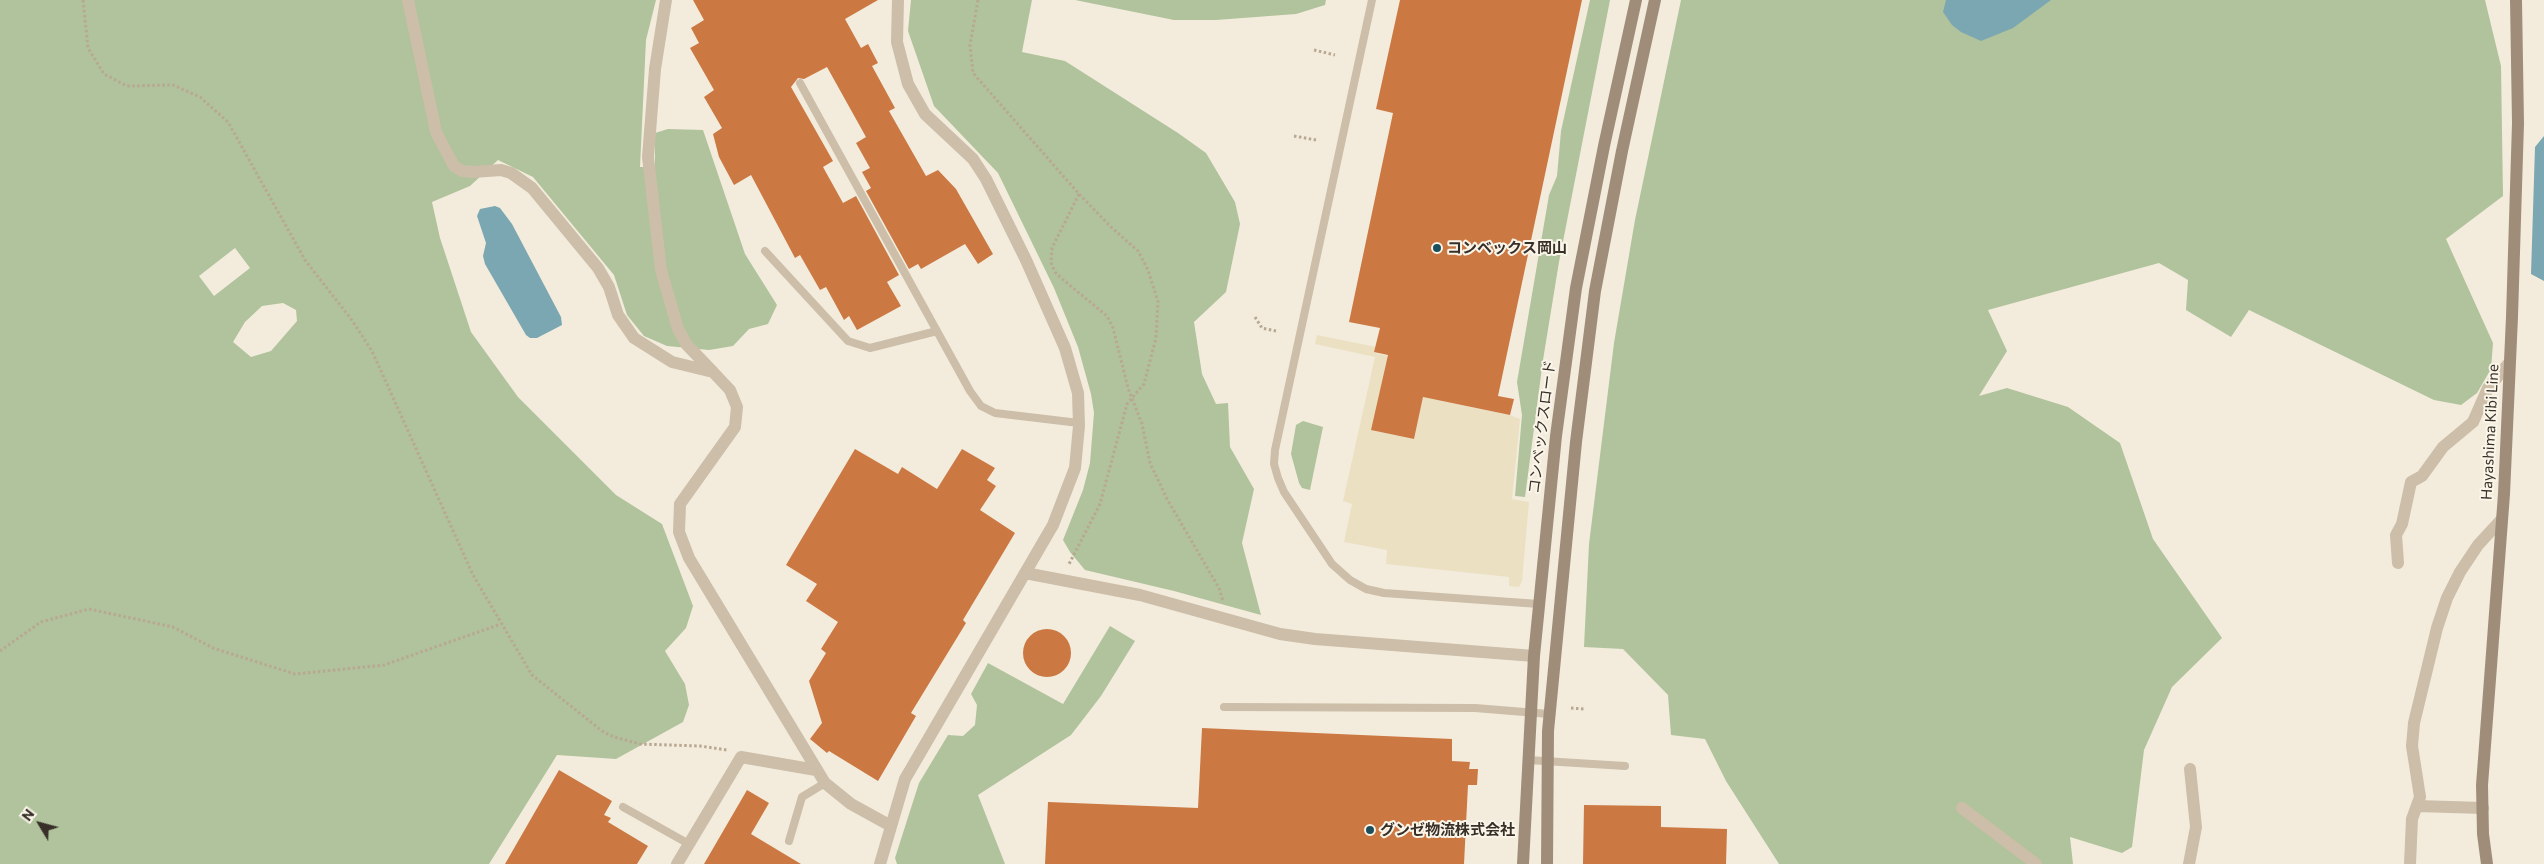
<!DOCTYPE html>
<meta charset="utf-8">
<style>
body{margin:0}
#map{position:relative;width:2544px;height:864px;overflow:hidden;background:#f3ecdc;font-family:Commissioner,sans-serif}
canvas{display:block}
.north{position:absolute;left:15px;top:799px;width:50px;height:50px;-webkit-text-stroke:4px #faf5e9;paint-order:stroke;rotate:307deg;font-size:14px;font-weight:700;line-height:20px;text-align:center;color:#383028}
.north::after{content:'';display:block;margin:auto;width:18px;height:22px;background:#383028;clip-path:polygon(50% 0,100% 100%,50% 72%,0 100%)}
</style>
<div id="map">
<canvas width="2544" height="864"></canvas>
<div class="north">N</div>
</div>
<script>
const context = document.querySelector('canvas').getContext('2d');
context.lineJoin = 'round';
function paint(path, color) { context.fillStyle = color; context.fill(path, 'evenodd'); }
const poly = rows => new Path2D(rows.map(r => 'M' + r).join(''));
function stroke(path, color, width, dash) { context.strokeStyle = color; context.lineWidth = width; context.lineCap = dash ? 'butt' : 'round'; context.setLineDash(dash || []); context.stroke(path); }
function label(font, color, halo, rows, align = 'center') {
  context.font = font + ' Commissioner,"Noto Sans JP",sans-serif'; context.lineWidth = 4; context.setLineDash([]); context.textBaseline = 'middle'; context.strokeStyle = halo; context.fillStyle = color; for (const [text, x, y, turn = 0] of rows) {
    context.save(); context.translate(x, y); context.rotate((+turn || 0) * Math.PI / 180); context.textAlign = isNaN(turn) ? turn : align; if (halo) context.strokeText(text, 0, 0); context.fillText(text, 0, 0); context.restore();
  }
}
const green = poly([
 [0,0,656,0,646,40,640,167,655,167,655,133,668,129,703,130,745,254,777,305,768,324,749,329,733,346,709,350,667,346,644,336,627,315,614,275,533,177,498,160,470,186,432,202,440,238,471,332,518,397,616,495,662,524,693,606,686,628,665,651,685,684,689,705,683,722,616,759,557,755,489,864,0,864],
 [235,248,250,268,214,296,199,276],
 [283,303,296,310,297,321,271,351,251,357,233,342,245,322,262,306],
 [911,0,1032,0,1022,52,1065,61,1178,133,1206,153,1235,202,1240,224,1226,292,1194,322,1202,374,1216,404,1228,403,1230,447,1254,489,1242,543,1261,615,1174,591,1085,570,1070,552,1063,540,1083,490,1090,463,1094,413,1091,394,1078,347,1054,288,998,173,934,106,908,31],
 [1075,0,1326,0,1325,5,1296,14,1216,20,1174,20],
 [1590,0,1610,0,1559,262,1543,360,1525,497,1515,496,1522,415,1517,382,1549,195,1557,176,1561,131],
 [1681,0,2485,0,2501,66,2503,196,2446,239,2493,343,2491,369,2477,393,2461,405,2434,400,2249,310,2231,337,2186,310,2188,280,2159,263,1988,310,2007,351,1979,396,2007,388,2068,407,2120,443,2153,539,2222,638,2172,687,2144,750,2132,847,2122,853,2070,837,2073,864,1779,864,1726,781,1705,739,1671,735,1668,695,1623,649,1584,647,1589,544,1614,343,1635,220],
 [1303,421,1323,427,1310,490,1302,488,1299,483,1291,454,1296,425],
 [1110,626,1135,641,1101,696,1071,735,978,795,1005,864,897,864,895,858,919,783,948,735,963,736,975,725,977,705,971,694,988,663,1063,704]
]);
const plaza = poly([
 [1317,335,1376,347,1375,353,1398,358,1386,363,1372,430,1414,439,1423,397,1510,415,1520,419,1512,499,1529,502,1522,581,1519,587,1509,586,1509,577,1386,564,1387,550,1344,542,1352,504,1343,501,1375,357,1315,344]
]);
const water = poly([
 [1946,0,2051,0,2013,28,1981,41,1961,32,1952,25,1943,12],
 [2544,136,2544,281,2531,274,2535,147],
 [495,206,500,208,512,224,561,317,562,325,537,338,530,338,526,335,485,264,483,256,486,243,477,216,480,209]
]);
const building = poly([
 [693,0,878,0,845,19,861,48,868,44,878,63,872,66,895,108,889,111,926,176,938,170,956,189,993,254,978,264,965,244,921,269,918,264,909,269,866,191,871,188,862,172,870,168,856,143,866,137,827,67,804,79,798,78,791,87,833,161,823,167,843,203,856,196,899,275,887,282,901,306,857,330,849,316,844,320,826,287,820,290,800,255,795,258,751,175,734,185,719,157,713,134,722,128,704,97,714,90,690,48,699,43,691,28,704,20],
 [1400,0,1582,0,1498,396,1514,399,1510,415,1423,397,1414,439,1371,430,1388,355,1374,352,1380,328,1349,322,1393,113,1376,109],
 [855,449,898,474,902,467,937,489,962,449,995,468,987,480,996,486,980,510,1015,533,963,620,966,623,911,713,916,716,878,781,829,751,827,753,810,739,822,723,809,681,826,653,821,649,838,622,806,601,817,584,786,565],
 '1023 653a24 24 0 1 1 48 0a24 24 0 1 1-48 0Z',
 [1202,728,1452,739,1452,761,1470,762,1469,769,1478,769,1477,785,1468,785,1464,864,1045,864,1048,802,1198,808],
 [559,770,612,801,604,815,611,818,608,822,648,846,637,864,505,864],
 [747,790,769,803,751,834,801,864,704,864],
 [1584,805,1661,806,1661,827,1727,829,1726,864,1583,864]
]);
const path = poly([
 [83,0,88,48,104,74,127,86,173,85,200,97,228,122,305,260,351,319,372,351,473,575,532,675,602,731,614,737,640,744,700,746,727,750],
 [978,0,970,45,973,73,1079,194,1112,228,1138,251,1148,270,1158,302,1156,338,1144,384,1127,404,1100,504,1068,566],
 [1314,50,1335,55],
 [1294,136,1316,140],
 [1079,194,1052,248,1051,263,1055,272,1061,278,1107,316,1113,328,1128,388,1142,424,1150,463,1167,499,1219,588,1223,601],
 [1255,317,1262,328,1276,331],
 [0,651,41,622,89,609,173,627,213,648,295,674,384,665,501,624],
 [1571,708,1584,709]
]);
const lane = poly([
 [1372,0,1275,450,1274,464,1278,478,1284,492,1332,564,1350,580,1366,589,1384,593,1539,604],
 [800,83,970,391,981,406,995,413,1079,423],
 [765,251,848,341,870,348,937,331],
 [1224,707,1475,708,1549,714],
 [1528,760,1625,766],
 [623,807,689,844],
 [789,841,802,797,825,783]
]);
const street = poly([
 [408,0,436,132,454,166,462,171,473,172,501,170,511,173,532,188,598,268,609,287,618,315,634,338,672,362,713,372,730,390,737,407,735,427,680,504,679,532,689,558,825,783,851,804,891,826],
 [666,0,655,69,648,157,661,270,678,329,687,345,713,372],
 [2398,563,2396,535,2402,524,2411,482,2422,476,2443,447,2473,422,2488,388,2510,362],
 [1025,573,1140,595,1280,634,1315,639,1534,656],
 [2417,806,2483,808],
 [1962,808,2036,864],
 [677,864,741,757,816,770],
 [880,864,905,779,1053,525,1075,468,1079,426,1078,393,1065,348,1026,260,986,179,973,159,925,114,908,84,897,42,898,0],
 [2189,864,2196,827,2190,769],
 [2410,864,2412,819,2420,797,2412,746,2414,723,2437,628,2447,598,2460,572,2478,545,2502,519]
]);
const secondary = poly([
 [1523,864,1534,656,1556,436,1576,288,1604,146,1636,0],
 [1547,864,1548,731,1576,442,1595,291,1622,151,1655,0],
 [2487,864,2483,834,2482,785,2504,494,2512,317,2518,123,2516,0]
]);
const markers = [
 [1437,248,5,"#1c4e5c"],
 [1370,830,5,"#1c4e5c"]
];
const poiNames = [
 ["コンベックス岡山",1447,248],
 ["グンゼ物流株式会社",1380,830]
];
const streetNames = [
 ["コンベックスロード",1542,427,-83],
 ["Hayashima Kibi Line",2490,432,-87]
];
paint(green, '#b0c39c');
paint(plaza, '#ece0c3');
paint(water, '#7aa7b2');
paint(building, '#cb7843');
stroke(path, '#b8a892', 3, [2.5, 2.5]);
stroke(lane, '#ccbea8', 8);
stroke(street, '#ccbea8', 12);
stroke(secondary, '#a08d79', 12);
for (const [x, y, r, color] of markers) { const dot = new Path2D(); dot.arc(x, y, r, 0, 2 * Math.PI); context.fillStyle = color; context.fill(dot); stroke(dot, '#faf5e9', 2); }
label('bold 15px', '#383028', '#faf5e9', poiNames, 'left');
label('15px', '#383028', '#faf5e9', streetNames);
</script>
